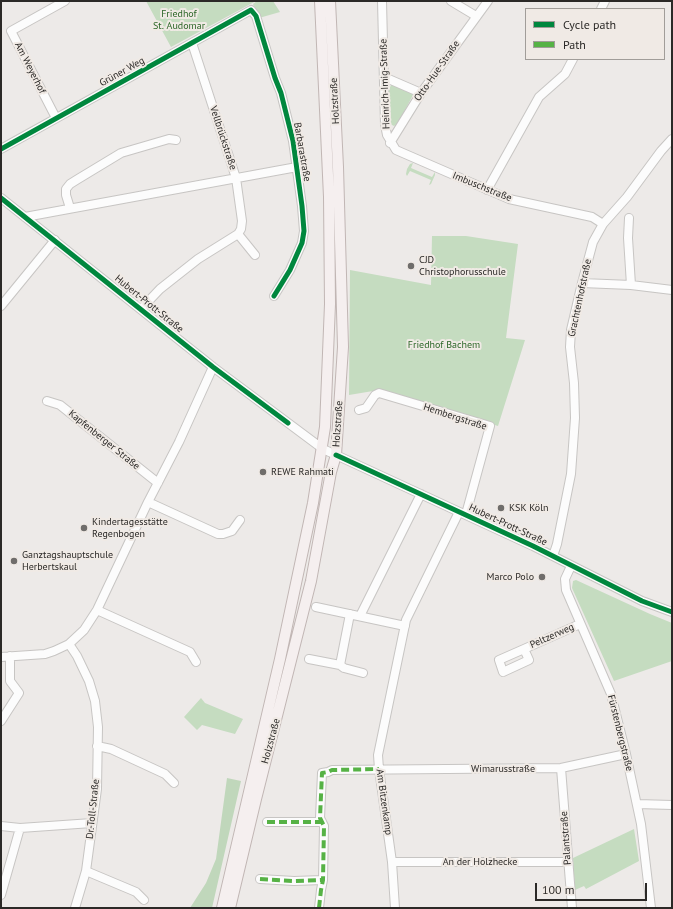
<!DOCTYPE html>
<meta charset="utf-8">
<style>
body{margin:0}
#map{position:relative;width:673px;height:909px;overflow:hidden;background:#edeae8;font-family:"PT Sans",sans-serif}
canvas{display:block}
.frame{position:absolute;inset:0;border:2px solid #2b2927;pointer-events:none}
.legend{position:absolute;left:525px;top:8px;width:140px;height:52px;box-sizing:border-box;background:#f0eae5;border:1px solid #a19d99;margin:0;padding:5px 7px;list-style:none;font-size:12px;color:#2b2927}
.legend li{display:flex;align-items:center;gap:8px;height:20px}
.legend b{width:20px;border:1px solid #a19d99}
.scale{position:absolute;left:535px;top:883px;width:112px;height:18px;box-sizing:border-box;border:2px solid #2b2927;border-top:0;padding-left:5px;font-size:12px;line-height:14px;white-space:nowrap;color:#2b2927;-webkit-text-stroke:3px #f0eae5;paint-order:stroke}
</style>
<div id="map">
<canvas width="673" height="909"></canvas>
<div class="frame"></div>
<ul class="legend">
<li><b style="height:5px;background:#00873e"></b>Cycle path</li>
<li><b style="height:5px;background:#56b245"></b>Path</li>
</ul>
<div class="scale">100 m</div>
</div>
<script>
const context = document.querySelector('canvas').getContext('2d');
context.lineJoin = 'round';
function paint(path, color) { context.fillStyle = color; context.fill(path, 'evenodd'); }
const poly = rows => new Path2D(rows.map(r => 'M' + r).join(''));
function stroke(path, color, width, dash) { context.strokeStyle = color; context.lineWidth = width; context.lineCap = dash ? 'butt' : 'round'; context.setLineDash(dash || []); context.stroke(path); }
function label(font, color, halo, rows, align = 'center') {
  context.font = font + ' "PT Sans",sans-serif'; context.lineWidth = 4; context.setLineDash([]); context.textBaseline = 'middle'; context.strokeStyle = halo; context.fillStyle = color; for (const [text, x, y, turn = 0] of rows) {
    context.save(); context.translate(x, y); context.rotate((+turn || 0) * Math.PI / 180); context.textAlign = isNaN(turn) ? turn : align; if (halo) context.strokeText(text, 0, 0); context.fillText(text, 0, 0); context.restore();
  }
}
const green = poly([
 [146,1,256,1,171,47],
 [257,1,273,1,280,12,259,18,253,4],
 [391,85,394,85,411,92,413,95,398,123,394,126,392,125,389,121,389,90],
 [413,163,411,168,432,177,435,172,435,175,431,184,429,185,431,180,410,171,407,176,406,174,407,169,410,164],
 [432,236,466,236,518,244,506,338,525,340,498,426,383,391,379,390,349,395,350,270,431,285],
 [576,580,650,614,672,623,672,661,614,681,572,588,573,581],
 [201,698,205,703,243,719,235,734,202,725,197,730,184,717],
 [634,829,639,861,586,889,584,886,575,890,573,858]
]);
const forest = poly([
 [227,778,241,781,212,908,190,908,206,883,216,859]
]);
const minor = poly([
 [382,1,385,125,387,135,396,150,509,199,592,217,603,224],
 [451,1,476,16],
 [601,9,605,1],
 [384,77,421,93],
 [56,118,11,31,65,1],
 [390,143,421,93,488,1],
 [1,149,251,10,256,16,275,78,281,93,293,141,302,206,304,231,302,243,290,270,274,296],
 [487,190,539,97,565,74,573,59],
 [1,198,213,367,323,449,533,546,642,601,672,612],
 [70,208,66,195,66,189,70,184,78,179,121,153,169,139,176,140],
 [25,217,297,167],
 [629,218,628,238,631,285],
 [238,234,255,255],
 [582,283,631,285,672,290],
 [1,306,55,240],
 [141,309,160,289,198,259,238,234,241,229,242,221,236,178,192,43],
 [47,401,60,405,158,483],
 [359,410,366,408,375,395,379,393,490,426,466,514],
 [148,502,218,534,223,534,232,531,240,520],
 [553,556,557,544,571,474,575,418,574,383,570,347,571,330,582,283,593,242,603,224,627,197,661,151,672,139],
 [571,566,565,579,566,590,611,694,626,754,641,824,651,908],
 [316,607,405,626],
 [97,610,190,652,196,662],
 [360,616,421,494],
 [69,644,77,656,89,681,95,701,98,727,97,789,86,871,75,908],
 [524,649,529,660,503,672,499,660,524,649,580,624],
 [1,657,45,654,54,651,69,644,84,630,97,610,148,502,179,442,213,367],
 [309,659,340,665,344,668,363,673],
 [340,665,350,614],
 [1,721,19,693,10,681,10,656],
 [97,746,111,749,165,774,174,783],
 [561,768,572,908],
 [637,804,672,805],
 [267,822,322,822],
 [1,826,20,828,92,823],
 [392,862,568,862],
 [86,871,136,892,144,900],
 [260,879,294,881,323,880],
 [1,895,20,828],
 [319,908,321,890,323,880,324,826,320,818,322,773,328,772,332,770,561,768,626,754],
 [395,908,392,862,379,769,378,755,406,620,459,512]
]);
const major = poly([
 [222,908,280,659,313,503,325,427,330,304,329,197,320,1],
 [230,908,256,799,311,581,331,472,336,455,343,347,338,167,330,1]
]);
const quiet = poly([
 [267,822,322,822],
 [260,879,294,881,323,880],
 [319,908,321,890,323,880,324,826,320,818,322,773,328,772,332,770,379,769]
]);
const cycleway = poly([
 [1,149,251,10,256,16,275,78,281,93,293,141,302,206,304,231,302,243,290,270,274,296],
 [1,198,213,367,288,423],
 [336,455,533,546,642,601,672,612]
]);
const markers = [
 [411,266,4,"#6f6d6b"],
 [263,472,4,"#6f6d6b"],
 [501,508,4,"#6f6d6b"],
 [84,528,4,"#6f6d6b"],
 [14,561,4,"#6f6d6b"],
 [542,577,4,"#6f6d6b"]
];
const parkNames = [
 ["Friedhof",179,14],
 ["St. Audomar",179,26],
 ["Friedhof Bachem",444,345]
];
const streetNames = [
 ["Am Weyerhof",30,68,63],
 ["Otto-Hue-Straße",437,71,-55],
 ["Grüner Weg",122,72,-29],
 ["Heinrich-Imig-Straße",385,84,-92],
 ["Holzstraße",335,101,-93],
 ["Vellbrückstraße",223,138,72],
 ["Barbarastraße",302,152,80],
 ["Imbuschstraße",482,187,22],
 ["Grachtenhofstraße",580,298,-78],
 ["Hubert-Prott-Straße",149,304,39],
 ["Hembergstraße",455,417,18],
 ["Holzstraße",338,424,-86],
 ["Kapfenberger Straße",104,440,39],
 ["Hubert-Prott-Straße",508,525,25],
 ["Peltzerweg",552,636,-24],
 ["Fürstenbergstraße",620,733,76],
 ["Holzstraße",271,741,-75],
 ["Wimarusstraße",503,769],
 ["Am Bitzenkamp",384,802,82],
 ["Dr.-Toll-Straße",93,809,-84],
 ["Palantstraße",566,838,-94],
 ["An der Holzhecke",480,862]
];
const poiNames = [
 ["CJD",419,260],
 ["Christophorusschule",419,272],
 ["REWE Rahmati",271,472],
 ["KSK Köln",509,508],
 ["Kindertagesstätte",92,522],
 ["Regenbogen",92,534],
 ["Ganztagshauptschule",22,555],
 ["Herbertskaul",22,567],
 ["Marco Polo",534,577,"right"]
];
paint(green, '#c5dcc0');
paint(forest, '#c0d7bb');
stroke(minor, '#c7c5c3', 10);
stroke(major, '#c1b6b4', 12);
stroke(minor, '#fcfcfc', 8);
stroke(major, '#f5efef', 10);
stroke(quiet, '#56b245', 4, [8, 4]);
stroke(cycleway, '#00873e', 5);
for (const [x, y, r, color] of markers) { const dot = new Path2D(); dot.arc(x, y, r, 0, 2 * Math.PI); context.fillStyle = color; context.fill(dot); stroke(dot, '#f0eae5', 1.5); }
label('10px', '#2b6627', '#f0eae5', parkNames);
label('10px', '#2b2927', '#f0eae5', streetNames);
label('10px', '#2b2927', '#f0eae5', poiNames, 'left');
</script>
